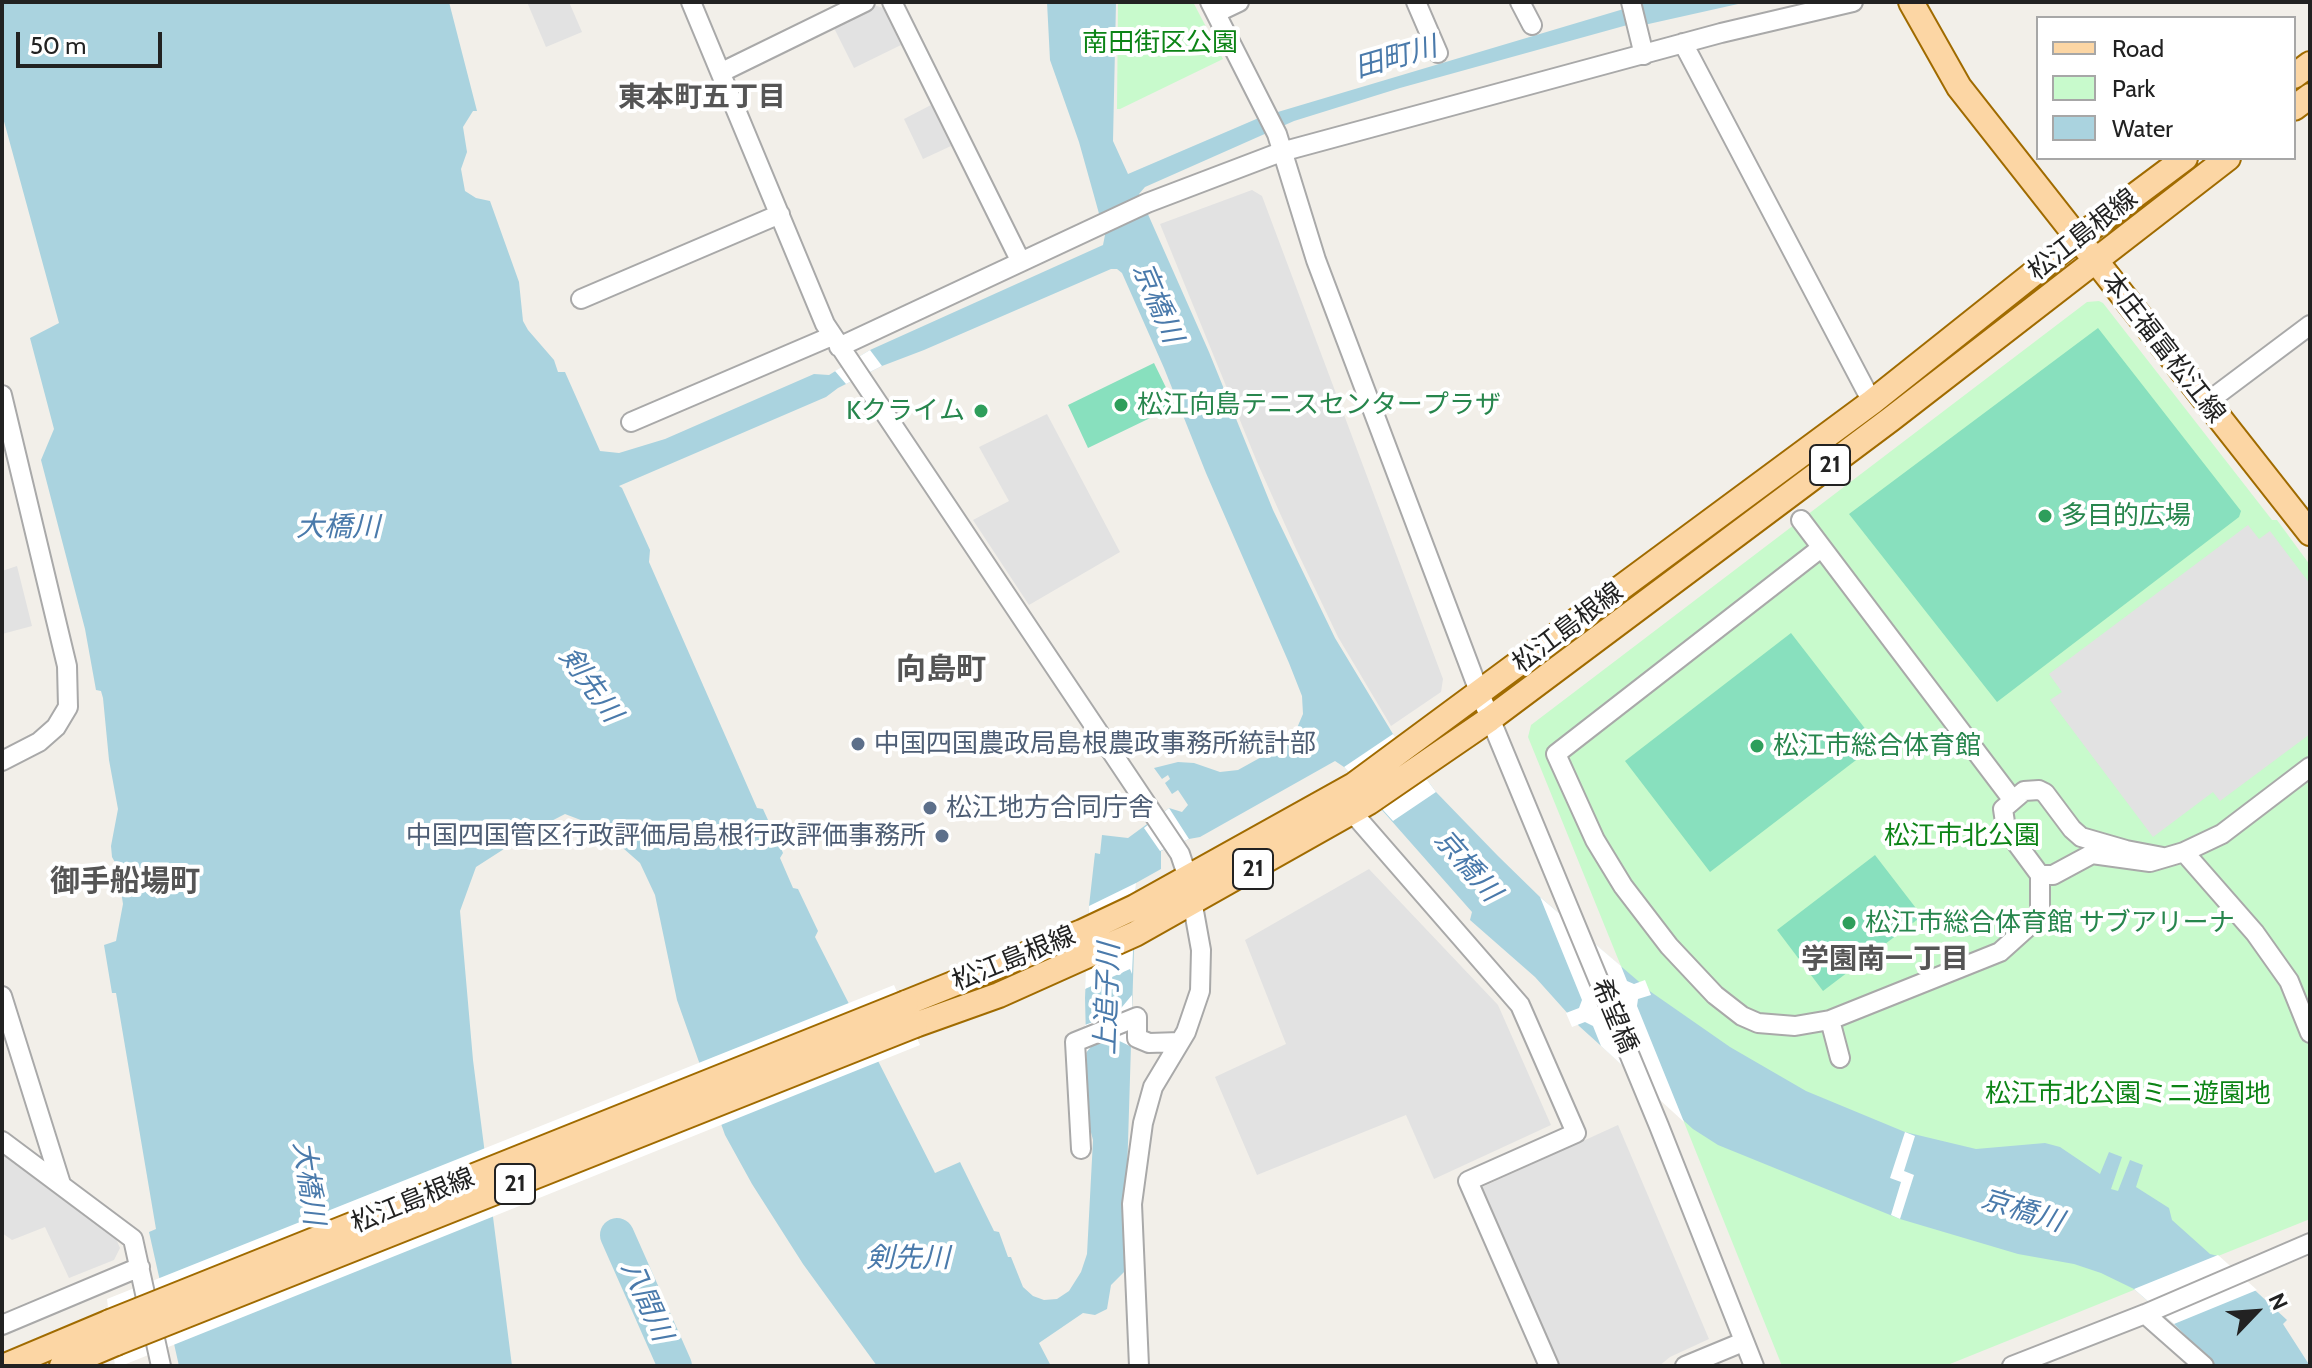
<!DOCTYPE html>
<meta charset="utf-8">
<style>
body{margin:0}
#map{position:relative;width:2312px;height:1368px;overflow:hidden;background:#f2efe9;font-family:Cabin,sans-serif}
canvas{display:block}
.frame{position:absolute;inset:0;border:4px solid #222;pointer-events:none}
.legend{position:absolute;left:2036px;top:16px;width:260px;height:144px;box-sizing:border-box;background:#fff;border:2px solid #a7a7a7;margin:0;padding:10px 14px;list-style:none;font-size:24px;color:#222}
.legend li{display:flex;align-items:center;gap:16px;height:40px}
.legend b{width:40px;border:2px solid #a7a7a7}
.north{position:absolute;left:2216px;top:1272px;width:80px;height:80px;-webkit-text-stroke:6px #fff;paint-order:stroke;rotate:65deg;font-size:22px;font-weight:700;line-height:32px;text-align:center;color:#222}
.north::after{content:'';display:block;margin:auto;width:28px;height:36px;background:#222;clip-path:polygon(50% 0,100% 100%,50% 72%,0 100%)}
.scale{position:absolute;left:16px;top:32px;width:146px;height:36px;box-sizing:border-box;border:4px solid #222;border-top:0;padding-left:10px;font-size:24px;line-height:28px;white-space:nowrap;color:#222;-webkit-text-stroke:6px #fff;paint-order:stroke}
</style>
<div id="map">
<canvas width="2312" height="1368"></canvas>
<div class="frame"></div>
<ul class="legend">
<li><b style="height:10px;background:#fcd6a4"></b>Road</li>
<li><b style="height:22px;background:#c8facc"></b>Park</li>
<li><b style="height:22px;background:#aad3df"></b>Water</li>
</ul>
<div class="north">N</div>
<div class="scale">50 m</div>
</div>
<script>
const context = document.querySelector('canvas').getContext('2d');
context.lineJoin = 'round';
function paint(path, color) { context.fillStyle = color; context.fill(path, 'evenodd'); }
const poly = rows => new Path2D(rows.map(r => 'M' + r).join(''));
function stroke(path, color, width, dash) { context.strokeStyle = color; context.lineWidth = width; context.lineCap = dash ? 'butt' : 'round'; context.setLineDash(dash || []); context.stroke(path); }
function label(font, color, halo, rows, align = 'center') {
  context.font = font + ' Cabin,"Noto Sans JP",sans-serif'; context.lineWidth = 8; context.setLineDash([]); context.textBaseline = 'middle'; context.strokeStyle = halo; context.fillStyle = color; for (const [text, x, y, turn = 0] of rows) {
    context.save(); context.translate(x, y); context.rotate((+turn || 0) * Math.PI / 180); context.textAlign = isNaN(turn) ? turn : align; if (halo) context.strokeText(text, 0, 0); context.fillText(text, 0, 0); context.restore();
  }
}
const park = poly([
 [1118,2,1193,2,1223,59,1120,109,1117,109],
 [2099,301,2103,303,2272,520,2277,520,2310,565,2310,1219,1945,1366,1782,1366,1684,1122,1634,984,1627,981,1528,737,1531,725,2087,302]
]);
const pitch = poly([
 [2098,328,2241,511,2239,517,1997,702,1849,514],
 [1154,363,1175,406,1088,448,1068,405],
 [1791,633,1877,744,1710,872,1625,761],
 [1875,855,1922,916,1823,991,1777,930]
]);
const parking = poly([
 [527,2,569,2,582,32,546,47],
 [874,5,883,8,901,45,854,68,833,26],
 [931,105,951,146,923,159,904,119],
 [1252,190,1262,196,1443,679,1441,692,1391,726,1338,637,1296,549,1257,462,1160,224],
 [1047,414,1120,552,1029,605,973,520,1009,501,979,447],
 [2248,525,2259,539,2270,531,2310,584,2310,734,2220,801,2213,792,2153,837,2050,700,2062,692,2049,674],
 [17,566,32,626,2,634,2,571],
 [1369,869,1498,1005,1551,1125,1434,1179,1406,1115,1257,1175,1215,1077,1286,1044,1245,940],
 [1618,1125,1709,1339,1670,1357,1659,1366,1558,1366,1480,1188],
 [3,1153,114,1234,120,1248,114,1260,69,1278,45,1227,12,1240,2,1233]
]);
const water = poly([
 [2,2,449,2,477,111,473,111,463,127,467,152,461,169,465,191,476,198,490,201,519,282,523,321,528,330,554,360,558,372,565,372,600,451,619,453,665,439,814,374,829,375,870,350,1103,245,1105,235,1079,142,1050,60,1047,2,1116,2,1113,141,1128,174,1261,117,1627,8,1637,3,1747,2,1644,25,1631,24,1400,88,1294,121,1145,187,1139,194,1209,352,1273,510,1335,638,1393,734,1436,792,1498,856,1540,897,1651,992,1730,1047,1806,1091,1905,1132,1976,1149,2045,1143,2060,1147,2100,1174,2109,1152,2122,1157,2111,1189,2118,1191,2130,1160,2143,1165,2136,1187,2169,1208,2172,1220,2210,1254,2218,1256,2287,1320,2283,1324,2310,1366,2216,1366,2174,1324,2134,1289,2101,1273,2074,1264,2018,1254,1900,1219,1718,1145,1693,1129,1579,1026,1535,977,1470,920,1472,912,1344,767,1335,761,1200,837,1189,839,1161,851,1161,869,1136,883,1124,1272,1111,1285,1107,1309,1095,1315,1083,1313,1039,1343,1051,1366,877,1366,803,1264,752,1184,725,1135,677,1000,655,895,640,863,599,827,565,814,532,831,476,867,460,911,473,1060,512,1366,179,1366,149,1232,156,1229,116,993,112,993,104,945,116,941,123,904,117,866,112,857,111,846,118,809,109,760,103,698,101,691,96,690,85,629,41,460,54,429,30,338,59,323,2,114],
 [1111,269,1117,269,1122,273,1164,368,1206,473,1289,663,1302,696,1303,714,1297,728,1289,737,1265,755,1238,770,1220,772,1194,763,1178,762,1154,768,1162,779,1168,775,1170,779,1165,783,1172,794,1178,790,1188,805,1182,812,1169,808,1128,838,1102,835,1100,854,1095,853,1089,906,1085,998,1088,1121,1093,1140,1087,1254,1081,1272,1069,1291,1057,1299,1044,1300,1033,1296,1023,1287,1011,1257,1008,1257,999,1232,994,1231,960,1162,935,1173,815,937,818,931,798,889,793,888,780,858,783,853,763,809,757,808,649,562,650,550,622,488,619,486,826,397,838,388,882,366,924,350]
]);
const pier = poly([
 [870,350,882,366,846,384,835,371],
 [1393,734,1436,792,1393,821,1344,767],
 [1169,808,1189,839,1160,851,1144,828],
 [1136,883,1132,974,1130,969,1085,989,1089,906],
 [1540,897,1621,966,1627,981,1634,984,1645,980,1651,995,1638,999,1637,1006,1684,1122,1601,1046,1593,1026,1585,1022,1572,1027,1566,1013,1579,1008,1582,1000],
 [894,985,920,1045,121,1366,115,1366,107,1299],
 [1132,995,1132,1047,1111,1037,1094,1043,1085,1054,1085,1025,1117,1013],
 [1905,1132,1915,1136,1904,1171,1914,1175,1900,1219,1891,1215,1901,1182,1890,1178],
 [2218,1255,2257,1290,2174,1324,2134,1289]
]);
const river = poly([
 [617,1235,675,1366]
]);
const minor = poly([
 [691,2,825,324,1180,854,1188,878,1201,950,1200,991,1186,1032,1153,1087,1143,1123,1132,1204,1139,1366],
 [892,2,1021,262],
 [1210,2,1277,134,1316,260,1480,694,1659,1126,1754,1366],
 [1416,2,1438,53],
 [1520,2,1532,25],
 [1631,2,1644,55],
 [1216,13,1239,2],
 [1683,43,1872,402],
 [722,72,865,2],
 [581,299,780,214],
 [839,347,1147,203,1281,152,1721,33,1853,2],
 [2,395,67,666,68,707,56,727,39,742,2,761],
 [2206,403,2310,325],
 [631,422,832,336],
 [1801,520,2012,799],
 [1821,548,1556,754,1595,840,1623,886,1669,946,1715,995,1742,1016,1758,1023,1795,1026,1830,1020,1840,1058],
 [1352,812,1520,1005,1576,1133,1468,1181,1549,1366],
 [2184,852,2255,933,2289,981,2310,1033],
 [2163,857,2126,850,2081,837,2072,829,2045,793,2039,790,2024,791,2003,809,2006,829,2040,875,2053,875,2092,854,2150,862,2184,852,2222,834,2310,767],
 [2,996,61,1184],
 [1830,1020,2000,952,2040,916,2040,875],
 [2,1141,133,1239,161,1366],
 [1081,1149,1075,1042,1137,1017,1137,1038,1149,1043,1180,1042],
 [2145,1314,2204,1366],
 [2,1325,140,1267],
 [1685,1366,1743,1342],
 [2012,1366,2145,1314,2310,1243]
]);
const major = poly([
 [1911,2,1959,87,2310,533],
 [2294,76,2310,64],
 [2294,108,2310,96],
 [906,1003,1082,932,1135,907,1354,785,1872,402,2078,238,2185,158],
 [915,1025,999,995,1135,934,1369,802,1490,719,1891,419,2228,158],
 [5,1366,110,1322],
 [62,1366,116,1343]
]);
const majorBridge = poly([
 [110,1322,906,1003],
 [116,1343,915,1025]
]);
const markers = [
 [1121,405,8,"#2e9e5b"],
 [981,411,8,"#2e9e5b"],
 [2045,516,8,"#2e9e5b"],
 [858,744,8,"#5c6f8a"],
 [1757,746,8,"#2e9e5b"],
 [930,808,8,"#5c6f8a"],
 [942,836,8,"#5c6f8a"],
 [1849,923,8,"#2e9e5b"]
];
const shields = [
 [1830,465,40],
 [1253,869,40],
 [515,1184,40]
];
const shieldNames = [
 ["21",1830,465],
 ["21",1253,869],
 ["21",515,1184]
];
const parkNames = [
 ["南田街区公園",1160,43],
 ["松江市北公園",1962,836],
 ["松江市北公園ミニ遊園地",2128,1094]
];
const streetNames = [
 ["松江島根線",2083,235,-38],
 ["本庄福富松江線",2163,348,52],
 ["松江島根線",1568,628,-37],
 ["松江島根線",1014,959,-22],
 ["希望橋",1614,1016,67],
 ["松江島根線",413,1201,-22]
];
const leisureNames = [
 ["松江向島テニスセンタープラザ",1137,405],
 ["Kクライム",965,411,"right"],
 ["多目的広場",2061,516],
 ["松江市総合体育館",1773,746],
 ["松江市総合体育館 サブアリーナ",1865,923]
];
const serviceNames = [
 ["中国四国農政局島根農政事務所統計部",874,744],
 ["松江地方合同庁舎",946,808],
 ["中国四国管区行政評価局島根行政評価事務所",926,836,"right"]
];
const waterNames = [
 ["田町川",1396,58,-16],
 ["京橋川",1157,303,67],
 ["大橋川",338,528],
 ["剣先川",590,685,54],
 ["京橋川",1467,866,49],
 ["上追子川",1108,999,-88],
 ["大橋川",308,1183,82],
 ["京橋川",2022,1211,17],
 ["剣先川",908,1259],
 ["八間川",646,1301,66]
];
const neighbourhoodNames = [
 ["東本町五丁目",702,98],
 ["学園南一丁目",1885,960]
];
const quarterNames = [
 ["向島町",941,670],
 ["御手船場町",125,882]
];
paint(park, '#c8facc');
paint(pitch, '#88e0be');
paint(parking, '#e2e2e2');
paint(water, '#aad3df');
paint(pier, '#fff');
stroke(river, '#aad3df', 34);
stroke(minor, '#a9a9a9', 22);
stroke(major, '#a06b00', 28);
stroke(minor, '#fff', 18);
stroke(major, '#fcd6a4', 24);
stroke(majorBridge, '#a06b00', 28, []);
stroke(majorBridge, '#fcd6a4', 24);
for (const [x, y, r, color] of markers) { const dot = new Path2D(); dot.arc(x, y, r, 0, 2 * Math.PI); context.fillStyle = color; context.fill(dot); stroke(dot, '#fff', 3); }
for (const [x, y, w] of shields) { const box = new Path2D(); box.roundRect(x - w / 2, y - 20, w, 40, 6); context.fillStyle = '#fff'; context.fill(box); stroke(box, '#222', 2); }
label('bold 24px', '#222', null, shieldNames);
label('26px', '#0c8416', '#fff', parkNames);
label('26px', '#222', '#fff', streetNames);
label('26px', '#27864d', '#fff', leisureNames, 'left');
label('26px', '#4e5e75', '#fff', serviceNames, 'left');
label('italic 28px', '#4a7aab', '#fff', waterNames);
label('bold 28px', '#555', '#fff', neighbourhoodNames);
label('bold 30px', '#555', '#fff', quarterNames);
</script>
